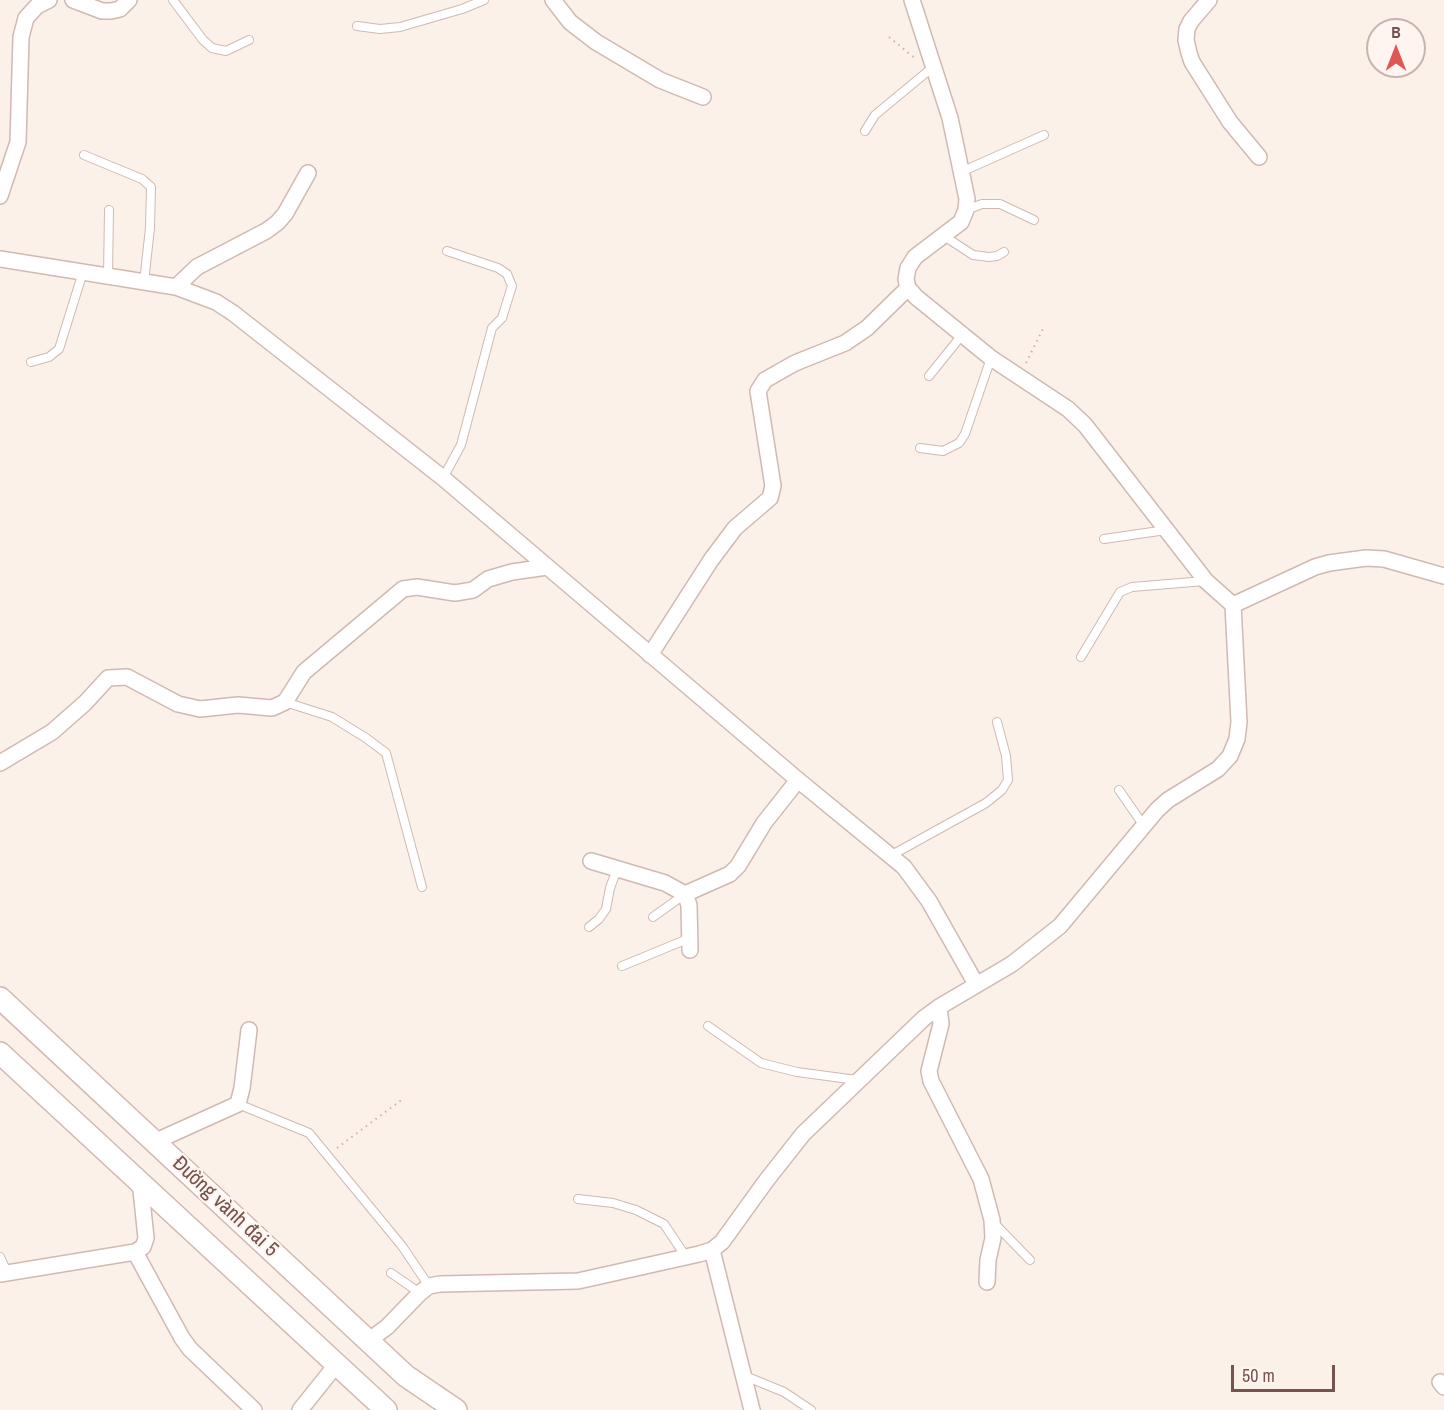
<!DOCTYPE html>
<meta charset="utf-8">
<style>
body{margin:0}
#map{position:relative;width:1444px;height:1410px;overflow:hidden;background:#fcf1e9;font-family:"Archivo Narrow",sans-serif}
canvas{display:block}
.north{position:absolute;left:1366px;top:18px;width:60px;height:60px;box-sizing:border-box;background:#fef5f0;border:2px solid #c7b4af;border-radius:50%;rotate:0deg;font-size:16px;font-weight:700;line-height:24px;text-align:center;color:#75534e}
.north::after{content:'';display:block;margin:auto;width:21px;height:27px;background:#df5755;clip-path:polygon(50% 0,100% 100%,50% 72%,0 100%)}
.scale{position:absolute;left:1231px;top:1365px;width:104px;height:27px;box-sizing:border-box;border:3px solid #75534e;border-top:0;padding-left:8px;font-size:18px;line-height:21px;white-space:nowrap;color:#75534e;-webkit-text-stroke:4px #fef5f0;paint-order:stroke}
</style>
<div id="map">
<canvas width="1444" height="1410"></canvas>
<div class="north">B</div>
<div class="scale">50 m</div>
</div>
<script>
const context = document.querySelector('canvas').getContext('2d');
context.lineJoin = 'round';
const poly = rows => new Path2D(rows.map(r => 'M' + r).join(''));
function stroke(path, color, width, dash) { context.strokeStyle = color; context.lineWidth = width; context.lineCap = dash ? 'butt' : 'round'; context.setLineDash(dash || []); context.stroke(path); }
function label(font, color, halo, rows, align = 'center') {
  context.font = font + ' "Archivo Narrow",sans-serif'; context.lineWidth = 4.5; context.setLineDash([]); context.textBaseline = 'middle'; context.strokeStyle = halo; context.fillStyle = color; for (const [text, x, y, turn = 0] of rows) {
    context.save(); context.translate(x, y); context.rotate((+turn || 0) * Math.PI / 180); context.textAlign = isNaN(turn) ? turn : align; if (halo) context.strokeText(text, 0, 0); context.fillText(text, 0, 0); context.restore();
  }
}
const path = poly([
 [889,37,916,59],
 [1026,363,1044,327],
 [337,1148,404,1098]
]);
const lane = poly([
 [173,0,203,40,212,48,226,51,249,40],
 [357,26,380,29,400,27,462,9,484,0],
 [865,131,875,115,933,67],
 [84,155,142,179,151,187,150,228,144,282],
 [961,172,1044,135],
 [966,210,982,204,1000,204,1034,220],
 [944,236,973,255,989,257,997,256,1004,252],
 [108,276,109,210],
 [31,362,49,357,59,349,83,272],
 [929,376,962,335],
 [920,448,943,451,959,443,965,434,991,358],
 [443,478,461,445,492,328,502,318,512,286,507,274,498,268,447,251],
 [1104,539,1166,530],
 [1081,657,1120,592,1132,587,1205,581],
 [285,702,332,717,366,738,386,753,422,887],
 [1119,790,1144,826],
 [890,856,986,803,1002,790,1008,780,1006,756,997,722],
 [653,917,685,894],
 [589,927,599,919,606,909,610,888,617,869],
 [622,966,690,938],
 [708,1026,761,1063,797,1072,857,1080],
 [238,1104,309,1133,402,1246,429,1286],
 [578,1199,613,1203,636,1210,664,1224,686,1257],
 [993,1222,1030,1260],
 [0,1257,7,1272],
 [391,1273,420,1293],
 [745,1376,784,1392,811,1410]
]);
const street = poly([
 [73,0,102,11,111,11,120,9,129,0],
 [553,0,570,22,596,42,660,80,703,97],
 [1209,0,1191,21,1187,29,1186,40,1189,53,1192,62,1230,122,1259,157],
 [0,196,18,142,21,37,26,18,37,6,49,0],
 [0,259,176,287,216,302,233,313,443,478,798,780,904,867,929,901,976,984],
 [176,287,197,267,266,231,277,223,285,214,308,173],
 [1233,605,1315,567,1329,563,1366,558,1384,559,1444,576],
 [650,655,711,560,735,528,770,498,773,486,758,391,765,380,795,363,845,343,867,328,908,288],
 [0,763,52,732,85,703,108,678,127,677,178,704,200,709,238,705,272,708,285,702,304,672,403,589,417,587,455,593,473,590,488,579,512,572,547,567],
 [591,861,665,883,685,894,689,905,690,950],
 [685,894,730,874,738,866,764,823,798,780],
 [939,1007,941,1024,929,1071,931,1081,981,1179,992,1220,993,1238,988,1260,987,1282],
 [154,1142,238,1104,242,1088,249,1030],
 [712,1250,752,1410],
 [135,1252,182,1338,190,1349,254,1410],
 [0,1274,135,1252,143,1247,146,1238,141,1190,137,1180],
 [368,1341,387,1327,420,1293,429,1286,440,1284,578,1281,699,1254,712,1250,722,1242,766,1181,803,1134,924,1018,939,1007,1012,964,1060,926,1157,810,1168,800,1218,769,1230,756,1237,739,1239,722,1233,605,1206,581,1085,425,1068,409,991,358,916,297,908,288,906,279,908,268,915,257,961,222,966,210,967,199,950,118,912,0],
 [1440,1382,1444,1387],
 [300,1410,336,1365]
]);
const secondary = poly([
 [0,998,406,1376,456,1410],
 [0,1053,386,1410]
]);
const streetNames = [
 ["Đường vành đai 5",225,1207,43]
];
stroke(lane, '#cfb9b2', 10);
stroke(street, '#cfb9b2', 18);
stroke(secondary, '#d2b8b0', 24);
stroke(path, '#d5ada5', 2, [1.5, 4.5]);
stroke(lane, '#fff', 8);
stroke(street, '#fff', 15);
stroke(secondary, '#fff', 21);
label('21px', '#75534e', '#fef5f0', streetNames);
</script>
